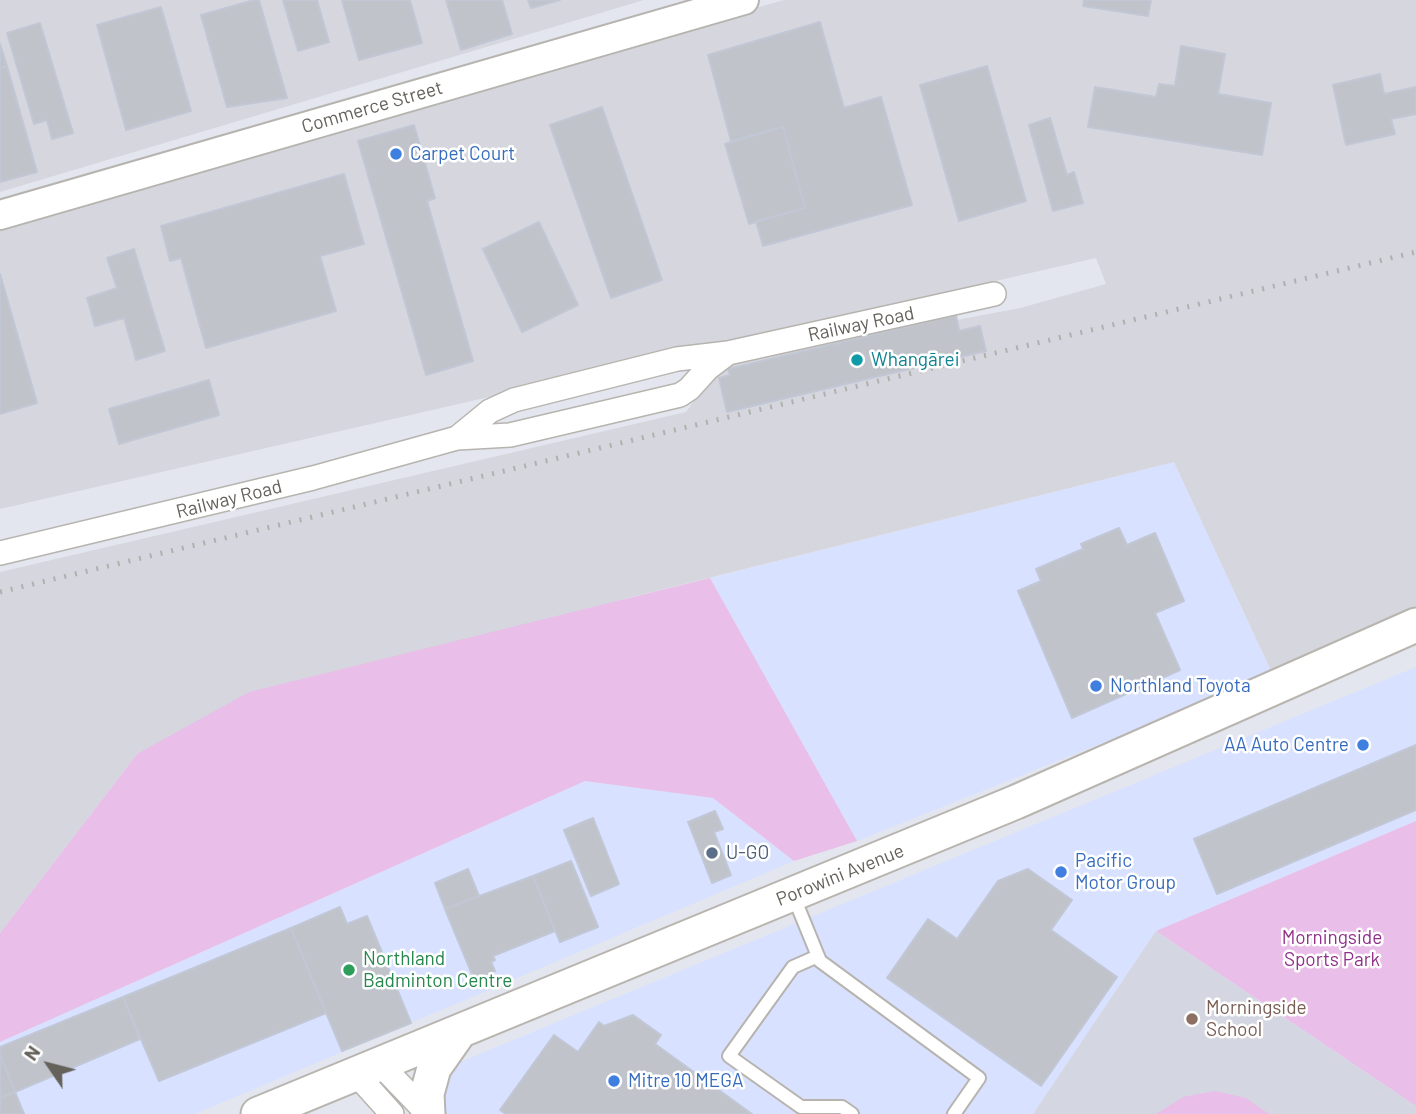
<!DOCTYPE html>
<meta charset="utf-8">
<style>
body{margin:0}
#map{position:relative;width:1416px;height:1114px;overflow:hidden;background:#e3e6ef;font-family:Barlow,sans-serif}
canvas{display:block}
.north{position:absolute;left:14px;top:1030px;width:70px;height:70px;-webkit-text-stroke:5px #fff;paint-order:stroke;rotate:305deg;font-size:19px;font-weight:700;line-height:28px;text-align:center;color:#65615b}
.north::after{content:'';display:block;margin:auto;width:24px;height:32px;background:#65615b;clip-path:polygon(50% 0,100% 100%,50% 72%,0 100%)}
</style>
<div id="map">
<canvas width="1416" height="1114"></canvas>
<div class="north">N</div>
</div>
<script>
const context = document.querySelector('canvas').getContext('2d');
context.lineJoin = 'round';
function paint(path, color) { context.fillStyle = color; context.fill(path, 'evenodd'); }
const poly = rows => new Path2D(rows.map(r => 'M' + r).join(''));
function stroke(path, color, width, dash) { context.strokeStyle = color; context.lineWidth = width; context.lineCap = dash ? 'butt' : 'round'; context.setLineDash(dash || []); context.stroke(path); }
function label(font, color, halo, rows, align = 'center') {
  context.font = font + ' Barlow,sans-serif'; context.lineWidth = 5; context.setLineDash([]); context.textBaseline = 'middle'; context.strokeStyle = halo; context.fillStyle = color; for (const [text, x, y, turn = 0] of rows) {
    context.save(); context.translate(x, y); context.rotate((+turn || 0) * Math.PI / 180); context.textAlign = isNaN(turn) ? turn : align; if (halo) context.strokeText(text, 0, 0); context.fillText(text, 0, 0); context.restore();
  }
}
const commercial = poly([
 [1174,462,1273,675,857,841,710,578],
 [1416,667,1416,821,1156,931,1033,1114,429,1114,436,1072],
 [585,781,713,798,794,861,195,1114,0,1114,0,1042]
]);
const industrial = poly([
 [0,0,644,0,0,192],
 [784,0,1416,0,1416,606,1273,675,1174,462,632,597,137,754,0,933,0,572,686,412,720,365,1020,308,1106,284,1096,258,0,509,0,219]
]);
const education = poly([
 [1156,931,1416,1106,1416,1114,1033,1114]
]);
const green = poly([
 [710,578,857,841,794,861,713,798,585,781,0,1042,0,933,137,754,249,692],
 [1416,821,1416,1106,1156,931],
 [1215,1091,1246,1098,1269,1114,1156,1114,1183,1097]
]);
const building = poly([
 [254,0,259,0,287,98,227,107,201,15,254,0],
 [283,0,317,0,329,42,298,51,283,0],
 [342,0,410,0,422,43,359,60,342,0],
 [446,0,502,0,512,34,461,50,446,0],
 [528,0,560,0,531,8,528,0],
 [1084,0,1151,0,1148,16,1083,6,1084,0],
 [161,7,191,111,126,130,97,25,161,7],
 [820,22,844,108,881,97,912,205,763,246,756,221,805,208,783,127,731,141,708,55,820,22],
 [40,23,73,133,52,139,47,120,34,124,7,33,40,23],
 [0,44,7,66,0,68,0,44],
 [1181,46,1225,54,1218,94,1271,103,1262,155,1088,127,1095,87,1156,97,1159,84,1175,86,1181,46],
 [7,66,37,172,0,182,0,68,7,66],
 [987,66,1026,201,959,221,920,85,987,66],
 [1380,74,1384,94,1416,87,1416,114,1391,119,1395,134,1346,145,1333,85,1380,74],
 [602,107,662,280,611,298,550,125,602,107],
 [1050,118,1067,175,1074,172,1083,203,1053,211,1029,125,1050,118],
 [414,125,435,198,427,201,473,361,426,375,358,141,414,125],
 [783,127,805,208,749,224,725,144,783,127],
 [344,174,364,244,320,256,336,311,206,348,181,258,170,261,161,226,344,174],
 [539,222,578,305,522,332,483,249,539,222],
 [134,249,165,351,136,360,124,318,95,326,87,298,117,288,107,258,134,249],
 [0,274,37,403,0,414,0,274],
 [956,315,959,331,980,326,986,351,727,412,719,378,730,375,728,369,956,315],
 [209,380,219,415,119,444,109,409,209,380],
 [1119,528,1127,545,1155,533,1184,601,1155,613,1180,670,1072,718,1018,591,1041,581,1036,569,1083,549,1081,544,1119,528],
 [1416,745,1416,810,1217,894,1194,839,1416,745],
 [715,811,723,829,714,832,731,875,712,883,688,822,715,811],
 [593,818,619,884,591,896,564,830,593,818],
 [571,861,598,927,560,942,533,876,571,861],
 [468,869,479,896,445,909,435,883,468,869],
 [1028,869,1072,900,1051,930,1117,977,1041,1086,887,978,928,919,957,939,998,881,1028,869],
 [533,876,555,931,493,956,495,960,491,962,495,971,474,979,445,909,533,876],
 [340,907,347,924,367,916,411,1023,342,1051,291,928,340,907],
 [291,928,326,1013,159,1081,123,997,291,928],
 [123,997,140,1039,15,1092,0,1054,0,1047,123,997],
 [633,1015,661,1035,655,1044,752,1114,506,1114,500,1110,554,1035,578,1052,599,1022,604,1026,633,1015],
 [0,1054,15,1092,0,1098,0,1054],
 [15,1092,24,1114,0,1114,0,1098,15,1092]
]);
const service = poly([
 [793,895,820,961,979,1078,954,1114],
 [818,956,793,967,729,1056,801,1107,842,1107,852,1114]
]);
const minor = poly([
 [457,438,490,411,514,400,677,359,728,353,994,294],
 [0,553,313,478,457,438,510,435,680,395,689,389,708,368,728,353],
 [380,1064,428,1114],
 [356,1074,392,1114]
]);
const tertiary = poly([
 [0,215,744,0]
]);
const secondary = poly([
 [258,1114,1016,802,1416,625],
 [428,1114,427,1094,434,1068,460,1031]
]);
const rail = poly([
 [0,592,1416,252]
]);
const markers = [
 [396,154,7,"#3f7fe0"],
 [857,360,7,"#0f9aa8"],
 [1096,686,7,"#3f7fe0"],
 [1363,745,7,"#3f7fe0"],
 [712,853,7,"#5c6f8a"],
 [1061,872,7,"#3f7fe0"],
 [349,970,7,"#2e9e5b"],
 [1192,1019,7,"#8d6e63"],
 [614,1081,7,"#3f7fe0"]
];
const streetNames = [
 ["Commerce Street",372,107,-16],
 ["Railway Road",861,324,-12],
 ["Railway Road",229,499,-14],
 ["Porowini Avenue",840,875,-22]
];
const shopNames = [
 ["Carpet Court",410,154],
 ["Northland Toyota",1110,686],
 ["AA Auto Centre",1349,745,"right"],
 ["Pacific",1075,861],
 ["Motor Group",1075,883],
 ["Mitre 10 MEGA",628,1081]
];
const cultureNames = [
 ["Whangārei",871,360]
];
const serviceNames = [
 ["U-GO",726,853]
];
const parkNames = [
 ["Morningside",1332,938],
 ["Sports Park",1332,960]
];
const leisureNames = [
 ["Northland",363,959],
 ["Badminton Centre",363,981]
];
const educationNames = [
 ["Morningside",1206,1008],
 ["School",1206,1030]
];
paint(commercial, '#d8e1ff');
paint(industrial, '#d6d7de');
paint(education, '#d4d7e1');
paint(green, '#e9bee8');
paint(building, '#c0c3ca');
stroke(building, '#c1c7d4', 2);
stroke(service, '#b7b4af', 16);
stroke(minor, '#b7b4af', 26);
stroke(tertiary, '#b7b4af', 32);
stroke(secondary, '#b8b4ae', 37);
stroke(service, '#fff', 12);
stroke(minor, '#fff', 23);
stroke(tertiary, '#fff', 28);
stroke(secondary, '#fff', 33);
stroke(rail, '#b1b0ae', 5, [2, 9]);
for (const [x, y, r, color] of markers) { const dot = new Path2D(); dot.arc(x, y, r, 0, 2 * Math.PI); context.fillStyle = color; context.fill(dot); stroke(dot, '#fff', 2.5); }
label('19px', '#65615b', '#fff', streetNames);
label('19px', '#366cbe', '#fff', shopNames, 'left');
label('19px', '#0d838f', '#fff', cultureNames, 'left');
label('19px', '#4e5e75', '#fff', serviceNames, 'left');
label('19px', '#8f318a', '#fff', parkNames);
label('19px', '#27864d', '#fff', leisureNames, 'left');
label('19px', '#785e54', '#fff', educationNames, 'left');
</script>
